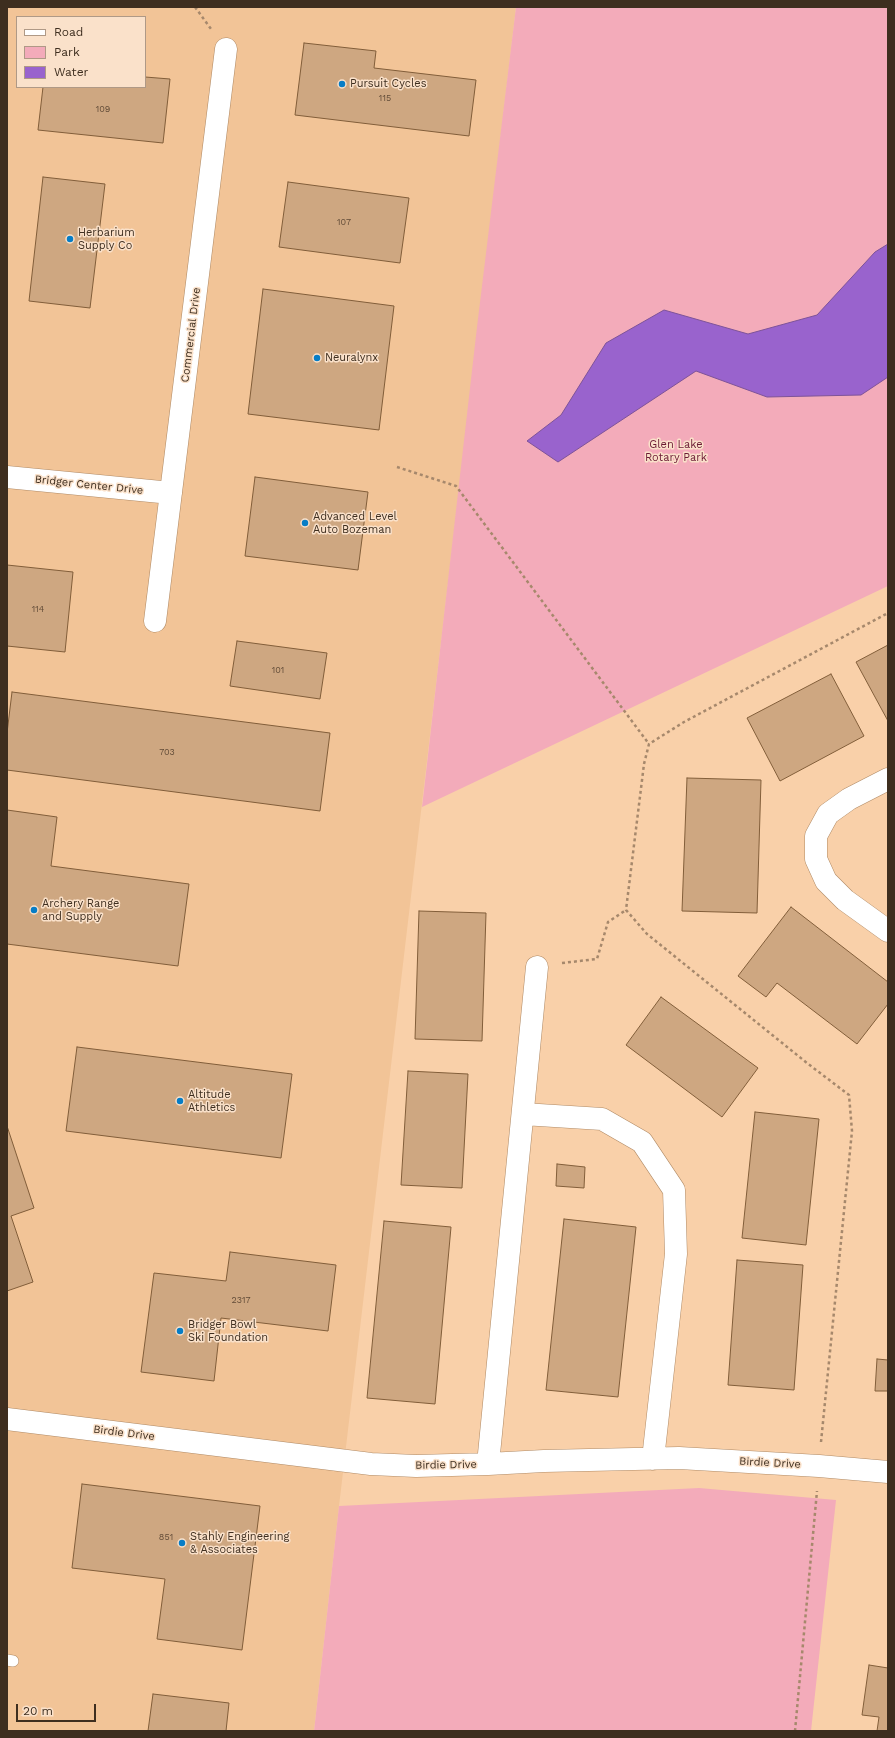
<!DOCTYPE html>
<style>
body{margin:0}
#map{position:relative;width:895px;height:1738px;overflow:hidden;background:#f9d0a9;font-family:"Work Sans",sans-serif}
canvas{display:block}
.frame{position:absolute;inset:0;border:8px solid #3e2e1f;pointer-events:none}
.legend{position:absolute;left:16px;top:16px;width:130px;height:72px;box-sizing:border-box;background:#fae1ca;border:1px solid #af9986;margin:0;padding:5px 7px;list-style:none;font-size:12px;color:#3e2e1f}
.legend li{display:flex;align-items:center;gap:8px;height:20px}
.legend b{width:20px;border:1px solid #af9986}
.scale{position:absolute;left:16px;top:1704px;width:80px;height:18px;box-sizing:border-box;border:2px solid #3e2e1f;border-top:0;padding-left:5px;font-size:12px;line-height:14px;white-space:nowrap;color:#3e2e1f;-webkit-text-stroke:3px #fae1ca;paint-order:stroke}
</style>
<div id="map">
<canvas width="895" height="1738"></canvas>
<div class="frame"></div>
<ul class="legend">
<li><b style="height:5px;background:#fff"></b>Road</li>
<li><b style="height:11px;background:#f3abba"></b>Park</li>
<li><b style="height:11px;background:#9963cd"></b>Water</li>
</ul>
<div class="scale">20 m</div>
</div>
<script>
const context = document.querySelector('canvas').getContext('2d');
context.lineJoin = 'round';
function paint(path, color) { context.fillStyle = color; context.fill(path, 'evenodd'); }
const poly = rows => new Path2D(rows.map(r => 'M' + r).join(''));
function stroke(path, color, width, dash) { context.strokeStyle = color; context.lineWidth = width; context.lineCap = dash ? 'butt' : 'round'; context.setLineDash(dash || []); context.stroke(path); }
function label(font, color, halo, rows, align = 'center') {
  context.font = font + ' "Work Sans",sans-serif'; context.lineWidth = 3; context.setLineDash([]); context.textBaseline = 'middle'; context.strokeStyle = halo; context.fillStyle = color; for (const [text, x, y, turn = 0] of rows) {
    context.save(); context.translate(x, y); context.rotate((+turn || 0) * Math.PI / 180); context.textAlign = isNaN(turn) ? turn : align; if (halo) context.strokeText(text, 0, 0); context.fillText(text, 0, 0); context.restore();
  }
}
const built = poly([
 [7,7,516,7,339,1506,314,1731,7,1731],
 [17,17,145,17,145,87,17,87]
]);
const green = poly([
 [516,7,888,7,888,586,422,807,477,327],
 [699,1488,836,1500,811,1731,314,1731,339,1506]
]);
const water = poly([
 [888,244,888,377,861,395,767,397,696,371,558,462,527,441,561,415,606,343,664,310,748,334,817,315,875,252,888,244]
]);
const building = poly([
 [304,43,376,51,374,68,476,80,469,136,295,115,304,43],
 [145,77,170,79,163,143,38,130,43,87,145,87,145,77],
 [43,177,105,184,90,308,29,301,43,177],
 [288,182,409,198,400,263,279,247,288,182],
 [263,289,394,306,379,430,248,414,263,289],
 [255,477,368,492,358,570,245,556,255,477],
 [7,565,73,572,65,652,7,646,7,565],
 [237,641,327,653,320,699,230,686,237,641],
 [888,645,888,721,856,662,888,645],
 [831,674,864,736,780,781,747,718,831,674],
 [12,692,330,733,320,811,7,770,7,733,12,692],
 [687,778,761,780,757,913,682,911,687,778],
 [7,810,57,817,51,866,189,884,178,966,7,944,7,810],
 [791,907,888,982,888,1004,857,1044,777,983,766,997,738,976,791,907],
 [419,911,486,913,482,1041,415,1039,419,911],
 [661,997,758,1068,722,1117,626,1045,661,997],
 [77,1047,292,1074,281,1158,66,1131,77,1047],
 [408,1071,468,1074,462,1188,401,1185,408,1071],
 [755,1112,819,1119,806,1245,742,1238,755,1112],
 [7,1126,34,1208,11,1216,33,1282,7,1291,7,1126],
 [557,1164,585,1167,584,1188,556,1186,557,1164],
 [564,1219,636,1227,618,1397,546,1390,564,1219],
 [384,1221,451,1227,435,1404,367,1398,384,1221],
 [230,1252,336,1265,328,1331,221,1318,214,1381,141,1372,154,1273,226,1281,230,1252],
 [737,1260,803,1265,794,1390,728,1385,737,1260],
 [877,1359,888,1360,888,1391,875,1391,877,1359],
 [82,1484,260,1506,242,1650,157,1639,165,1579,72,1568,82,1484],
 [869,1665,888,1668,888,1731,877,1731,879,1717,862,1715,869,1665],
 [153,1694,229,1703,226,1731,148,1731,153,1694]
]);
const path = poly([
 [195,7,211,29],
 [397,467,456,486,649,744],
 [562,963,597,959,608,922,626,910],
 [821,1442,852,1131,849,1095,807,1063,647,934,626,910,644,764,649,744,684,722,888,613],
 [795,1731,817,1491]
]);
const lane = poly([
 [7,1660,13,1661]
]);
const street = poly([
 [7,477,171,493],
 [155,621,226,49],
 [888,779,849,799,828,814,816,836,816,859,826,881,845,900,888,931],
 [523,1114,602,1119,642,1142,674,1190,676,1254,653,1459],
 [7,1419,371,1464,416,1466,488,1464,544,1461,679,1458,819,1466,888,1472],
 [488,1464,537,967]
]);
const markers = [
 [342,84,4,"#067dc6"],
 [70,239,4,"#067dc6"],
 [317,358,4,"#067dc6"],
 [305,523,4,"#067dc6"],
 [34,910,4,"#067dc6"],
 [180,1101,4,"#067dc6"],
 [180,1331,4,"#067dc6"],
 [182,1543,4,"#067dc6"]
];
const numberNames = [
 ["115",385,98],
 ["109",103,109],
 ["107",344,222],
 ["114",38,609],
 ["101",278,670],
 ["703",167,752],
 ["2317",241,1300],
 ["851",166,1537]
];
const poiNames = [
 ["Pursuit Cycles",350,84],
 ["Herbarium",78,233],
 ["Supply Co",78,246],
 ["Neuralynx",325,358],
 ["Advanced Level",313,517],
 ["Auto Bozeman",313,530],
 ["Archery Range",42,904],
 ["and Supply",42,917],
 ["Altitude",188,1095],
 ["Athletics",188,1108],
 ["Bridger Bowl",188,1325],
 ["Ski Foundation",188,1338],
 ["Stahly Engineering",190,1537],
 ["& Associates",190,1550]
];
const streetNames = [
 ["Commercial Drive",191,335,-83],
 ["Bridger Center Drive",89,485,6],
 ["Birdie Drive",124,1433,7],
 ["Birdie Drive",770,1463,3],
 ["Birdie Drive",446,1465,-1]
];
const parkNames = [
 ["Glen Lake",676,445],
 ["Rotary Park",676,458]
];
paint(built, '#f2c497');
paint(green, '#f3abba');
paint(water, '#9963cd');
stroke(water, '#7e5399', 1);
paint(building, '#cea781');
stroke(building, '#825e3a', 1);
stroke(lane, '#b08a65', 12);
stroke(street, '#b08a65', 23);
stroke(path, '#a6886c', 2.5, [3, 3]);
stroke(lane, '#fff', 11);
stroke(street, '#fff', 22);
for (const [x, y, r, color] of markers) { const dot = new Path2D(); dot.arc(x, y, r, 0, 2 * Math.PI); context.fillStyle = color; context.fill(dot); stroke(dot, '#fae1ca', 1.5); }
label('9px', '#624c38', null, numberNames);
label('11px', '#3e2e1f', '#fae1ca', poiNames, 'left');
label('11px', '#3e2e1f', '#fae1ca', streetNames);
label('11px', '#6b1a34', '#fae1ca', parkNames);
</script>
